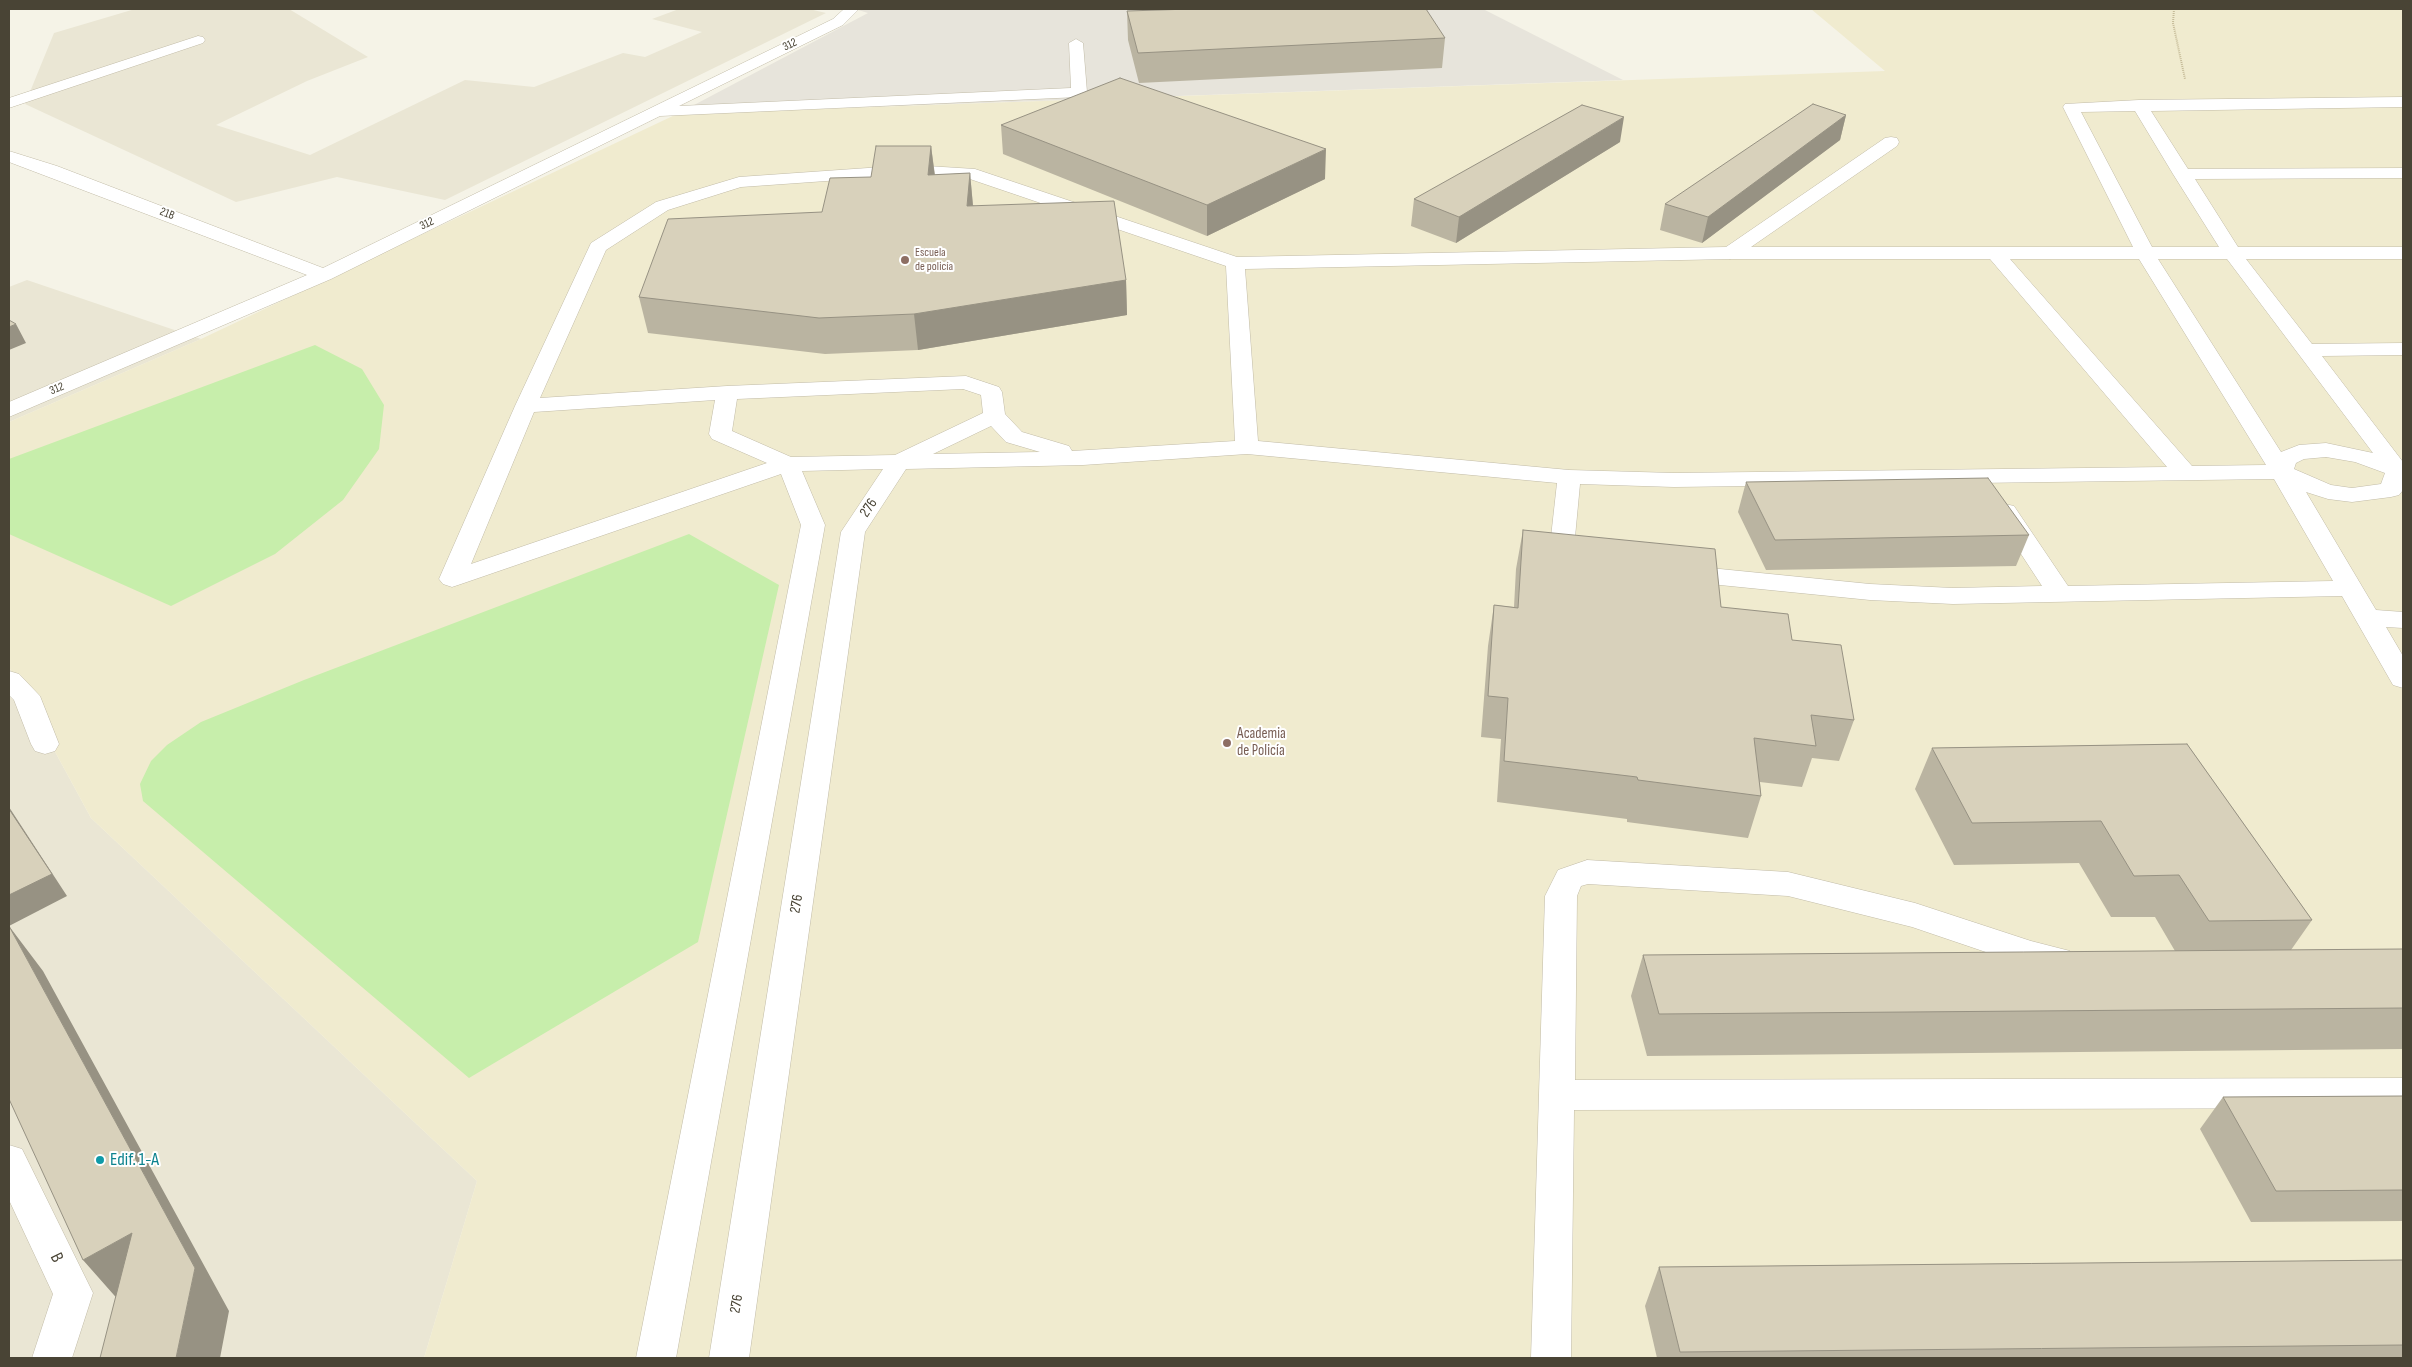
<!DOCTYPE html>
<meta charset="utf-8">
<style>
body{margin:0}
#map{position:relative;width:2412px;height:1367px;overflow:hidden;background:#f5f3e7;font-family:"Sofia Sans Condensed",sans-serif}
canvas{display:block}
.frame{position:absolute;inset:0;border:10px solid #494435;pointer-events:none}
</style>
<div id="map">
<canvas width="2412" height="1367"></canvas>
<div class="frame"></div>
</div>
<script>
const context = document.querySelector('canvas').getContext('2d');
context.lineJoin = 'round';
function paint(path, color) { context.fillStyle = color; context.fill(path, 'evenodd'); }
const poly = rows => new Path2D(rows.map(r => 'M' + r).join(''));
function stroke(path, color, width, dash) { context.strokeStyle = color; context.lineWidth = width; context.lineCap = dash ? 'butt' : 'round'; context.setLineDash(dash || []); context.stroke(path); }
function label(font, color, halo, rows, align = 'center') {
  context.font = font + ' "Sofia Sans Condensed",sans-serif'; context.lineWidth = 4; context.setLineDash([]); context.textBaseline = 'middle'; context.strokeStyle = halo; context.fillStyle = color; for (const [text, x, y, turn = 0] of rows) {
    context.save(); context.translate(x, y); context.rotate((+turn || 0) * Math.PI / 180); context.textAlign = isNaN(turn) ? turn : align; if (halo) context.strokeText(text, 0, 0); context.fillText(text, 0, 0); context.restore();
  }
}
const residential = poly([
 [135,9,289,9,368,57,307,81,216,125,310,155,465,80,534,87,623,53,645,57,702,32,652,19,679,9,809,9,826,13,445,200,337,177,236,202,25,104,54,33],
 [27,280,201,339,9,422,9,287],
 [9,667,91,818,477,1181,424,1358,9,1358]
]);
const industrial = poly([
 [855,9,1483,9,1623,80,677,114,868,13]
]);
const education = poly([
 [1811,9,2403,9,2403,1358,424,1358,477,1181,91,818,9,667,9,422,201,339,677,114,1885,71]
]);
const green = poly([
 [315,345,362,369,384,405,379,449,343,500,275,554,171,606,9,534,9,459],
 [689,534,779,585,698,942,469,1078,143,801,140,784,151,761,167,745,201,722,304,680]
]);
const path = poly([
 [2174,9,2173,23,2185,79]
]);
const minor = poly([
 [844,9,859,9,843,25,679,106,1071,88,1069,43,1076,39,1083,43,1087,92,1079,97,660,116,331,279,9,417,9,402,307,275,9,162,9,151,57,166,323,268,833,19,844,9],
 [198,36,203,37,205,40,203,43,9,108,9,98,198,36],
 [2403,97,2403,107,2151,111,2188,169,2403,168,2403,178,2195,179,2238,247,2403,247,2403,259,2246,259,2312,344,2403,343,2403,355,2322,356,2403,462,2403,490,2399,495,2391,497,2352,502,2328,499,2306,492,2376,610,2403,612,2403,628,2386,627,2403,656,2403,688,2393,685,2342,596,1953,604,1870,600,1680,581,1671,578,1667,573,1671,568,1680,565,1870,584,1953,588,2042,586,1993,511,1996,506,2005,504,2014,506,2068,586,2333,581,2274,479,1674,487,1580,484,1575,537,1580,547,1595,553,1599,558,1595,563,1586,566,1561,557,1551,537,1557,483,1247,454,1083,465,906,469,865,532,749,1358,709,1358,841,532,883,469,802,471,825,525,676,1358,636,1358,801,525,781,474,461,584,452,587,443,584,439,579,515,406,591,243,656,202,739,177,911,165,975,169,1237,257,1726,247,1885,138,1891,137,1897,138,1899,142,1897,146,1751,247,2133,247,2063,107,2065,104,2139,100,2403,97],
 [2135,111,2173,174,2219,247,2152,247,2081,112,2135,111],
 [911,175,967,178,1226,266,1235,441,1072,451,1069,446,1022,432,1005,414,1002,392,999,387,966,376,727,386,540,398,606,250,668,210,741,187,911,175],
 [1730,259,1990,259,2167,467,1674,473,1569,470,1258,441,1245,269,1730,259],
 [2010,259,2139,259,2266,465,2192,466,2010,259],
 [2158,259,2227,259,2373,453,2326,443,2299,445,2281,452,2158,259],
 [963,389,981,395,983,413,895,455,791,457,732,431,737,399,963,389],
 [715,400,709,434,712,439,767,463,471,564,534,412,715,400],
 [991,426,1006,442,1040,452,933,454,991,426],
 [2326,457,2355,462,2385,473,2381,484,2352,488,2331,485,2294,469,2296,463,2304,459,2326,457],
 [9,671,19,674,40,696,59,744,55,751,45,754,35,751,31,744,14,700,9,695,9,671],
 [1587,860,1788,872,1915,903,2031,941,2070,951,2075,960,2070,969,2058,973,2030,967,1912,927,1788,896,1588,884,1581,886,1577,896,1575,1080,2403,1078,2403,1108,1574,1110,1571,1358,1531,1358,1545,896,1558,870,1587,860],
 [9,1145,22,1149,93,1293,72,1358,32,1358,53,1294,9,1200,9,1145]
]);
const wall = poly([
 [1127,11,1445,38,1442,68,1139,83,1128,40],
 [1846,115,1840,140,1702,243,1660,230,1665,204],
 [1001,125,1325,179,1207,236,1003,154],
 [1620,142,1456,243,1411,226,1414,199],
 [931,146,935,175,970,173,973,205,1126,280,1127,315,918,350,825,354,648,333,639,297,822,212,871,177],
 [1746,482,2029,535,2016,566,1766,570,1738,512],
 [1523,530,1721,607,1792,640,1854,720,1839,761,1812,758,1802,787,1760,782,1761,796,1748,838,1627,822,1627,819,1497,802,1501,739,1481,737,1488,646,1494,605,1514,607,1516,569],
 [2187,744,2312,920,2291,950,2403,949,2403,1049,1647,1056,1631,996,1643,955,2175,951,2155,917,2111,917,2079,863,1954,865,1915,789,1932,748],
 [2403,1096,2403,1221,2251,1222,2200,1129,2223,1097],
 [2403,1260,2403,1358,1657,1358,1645,1306,1659,1267]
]);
const shadedWall = poly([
 [1846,115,1840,140,1702,243,1708,217],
 [1624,117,1620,142,1456,243,1459,217],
 [931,146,935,178,928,175],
 [1326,149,1325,179,1207,236,1207,205],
 [970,173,973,207,967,206],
 [1126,280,1127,315,918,350,914,314],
 [16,324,26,343,9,350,9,327],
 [9,807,67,896,9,926],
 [9,926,43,971,229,1311,220,1358,176,1358,195,1268],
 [132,1233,121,1303,83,1260]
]);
const building = poly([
 [1191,9,1426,9,1445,38,1138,53,1127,11,1191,9],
 [1120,78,1326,149,1207,205,1001,125,1120,78],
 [1813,104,1846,115,1708,217,1665,204,1813,104],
 [1582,105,1624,117,1459,217,1414,199,1582,105],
 [876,146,931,146,928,175,970,173,967,206,1114,201,1126,280,914,314,819,318,639,297,668,219,822,212,830,178,871,177,876,146],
 [9,320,16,324,9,327,9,320],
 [1988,478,2029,535,1775,540,1746,482,1988,478],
 [1523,530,1715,549,1721,607,1788,614,1792,640,1841,645,1854,720,1811,715,1816,746,1754,738,1761,796,1638,780,1637,777,1504,761,1508,698,1488,696,1494,605,1518,608,1523,530],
 [2187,744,2312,920,2209,921,2179,875,2134,876,2101,821,1972,823,1932,748,2187,744],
 [9,809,52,874,9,895,9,809],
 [9,926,195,1268,176,1358,100,1358,132,1233,83,1260,9,1099,9,926],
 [2403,949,2403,1008,1659,1014,1643,955,2403,949],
 [2403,1096,2403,1190,2276,1191,2223,1097,2403,1096],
 [2403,1260,2403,1345,1680,1352,1659,1267,2403,1260]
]);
const markers = [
 [905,260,5,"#8d6e63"],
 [1227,743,5,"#8d6e63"],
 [100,1160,5,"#0f9aa8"]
];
const farStreetnames = [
 ["312",790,45,-26],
 ["21B",167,214,21],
 ["312",427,224,-26],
 ["312",57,389,-23]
];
const farEducationnames = [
 ["Escuela",915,253],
 ["de policía",915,267]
];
const streetNames = [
 ["276",869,508,-57],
 ["276",797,904,-81],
 ["276",737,1304,-81]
];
const educationNames = [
 ["Academia",1237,734],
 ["de Policía",1237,751]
];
const nearCulturenames = [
 ["Edif. 1-A",110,1160]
];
const nearStreetnames = [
 ["B",56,1258,64]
];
paint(residential, '#eae6d4');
paint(industrial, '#e7e4db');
paint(education, '#f0ebcf');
paint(green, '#c7eeab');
stroke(minor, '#c2bca8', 1);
stroke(path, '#c5bb98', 2, [1, 1]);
paint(minor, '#fff');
paint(wall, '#bab4a1');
paint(shadedWall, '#979283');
paint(building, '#d8d1bb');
stroke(building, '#979283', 1);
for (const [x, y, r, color] of markers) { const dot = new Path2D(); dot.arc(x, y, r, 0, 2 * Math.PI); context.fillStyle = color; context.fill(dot); stroke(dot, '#fff', 2); }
label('12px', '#494435', '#fff', farStreetnames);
label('12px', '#785e54', '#fff', farEducationnames, 'left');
label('15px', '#494435', '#fff', streetNames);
label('15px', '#785e54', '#fff', educationNames, 'left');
label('18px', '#0d838f', '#fff', nearCulturenames, 'left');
label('18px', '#494435', '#fff', nearStreetnames);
</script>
